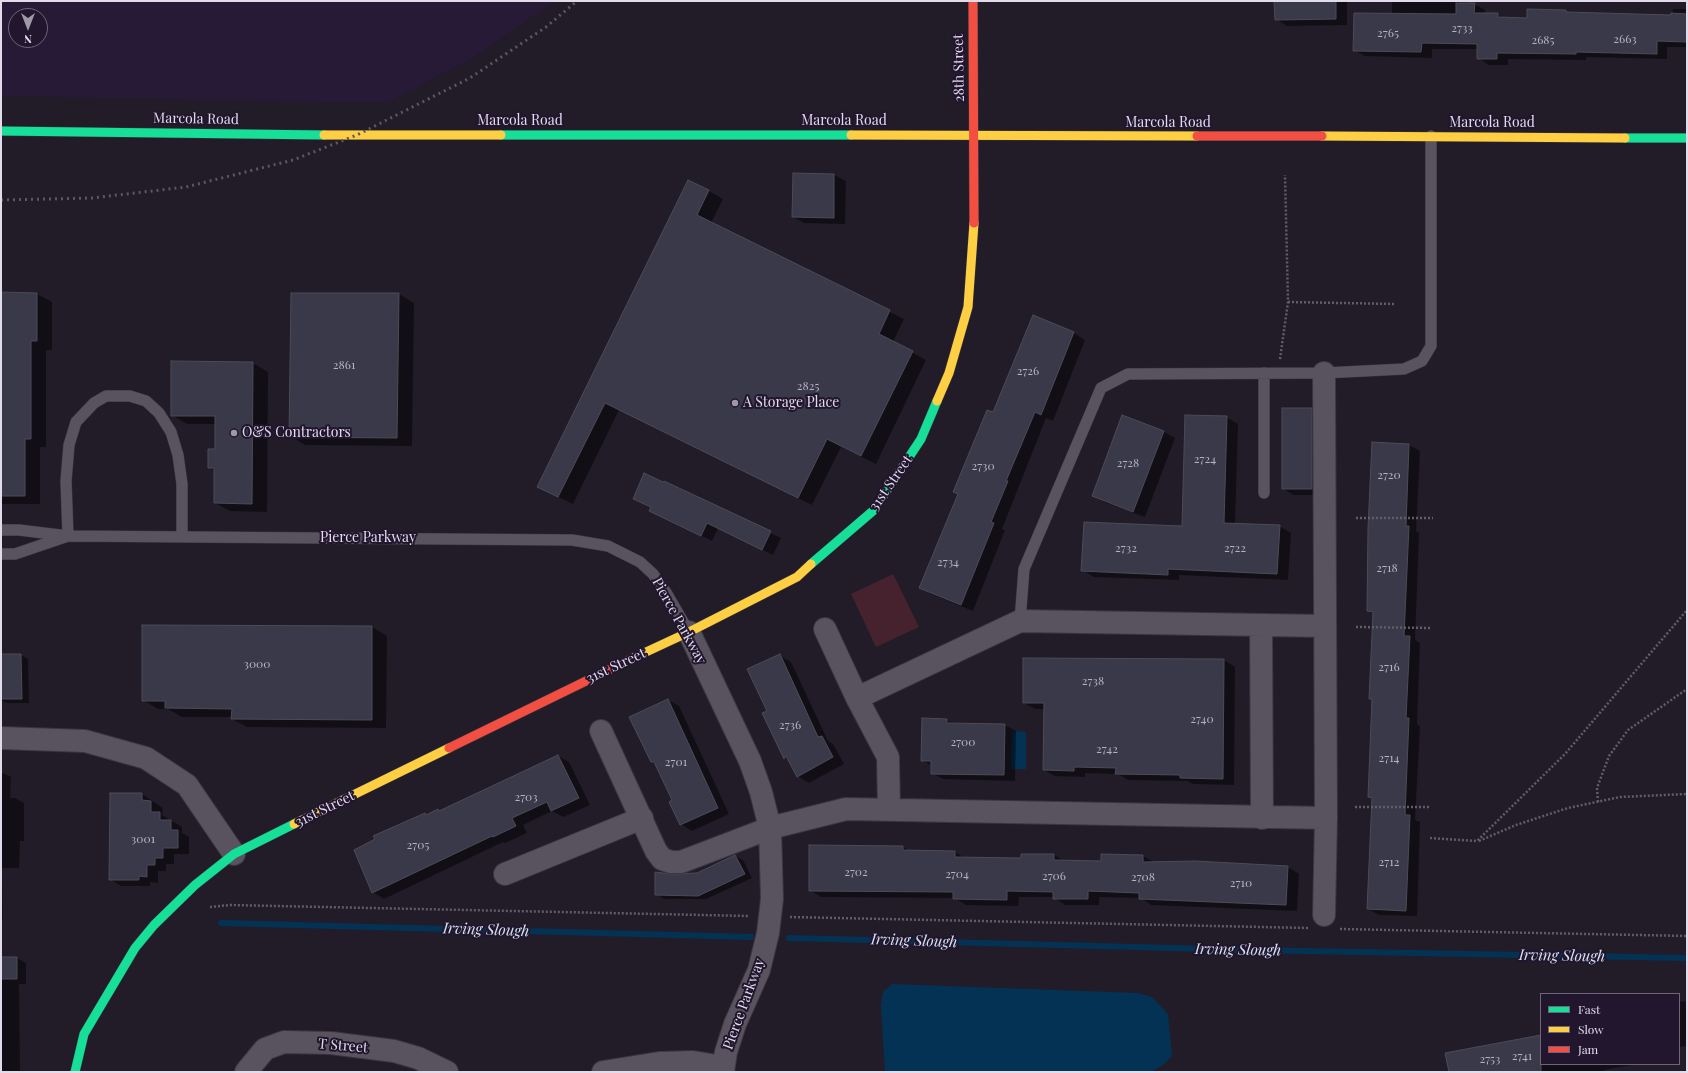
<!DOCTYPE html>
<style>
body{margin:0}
#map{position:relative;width:1688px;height:1073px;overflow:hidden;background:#221c28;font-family:"Playfair Display",serif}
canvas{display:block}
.frame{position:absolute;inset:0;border:2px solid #e1dbeb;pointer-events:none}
.legend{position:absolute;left:1540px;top:993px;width:140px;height:72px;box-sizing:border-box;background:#21162e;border:1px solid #6e657a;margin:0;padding:5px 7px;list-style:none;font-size:12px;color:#e1dbeb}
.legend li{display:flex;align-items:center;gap:8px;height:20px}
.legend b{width:20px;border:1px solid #6e657a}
.north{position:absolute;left:8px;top:8px;width:40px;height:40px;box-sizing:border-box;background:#21162e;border:1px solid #6e657a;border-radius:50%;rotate:180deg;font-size:11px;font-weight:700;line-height:16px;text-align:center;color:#e1dbeb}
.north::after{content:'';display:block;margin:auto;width:14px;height:18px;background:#9e98a7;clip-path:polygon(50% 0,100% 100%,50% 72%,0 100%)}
</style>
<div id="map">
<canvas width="1688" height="1073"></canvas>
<div class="frame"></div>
<ul class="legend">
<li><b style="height:5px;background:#16e098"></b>Fast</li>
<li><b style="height:5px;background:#ffcf43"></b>Slow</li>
<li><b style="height:5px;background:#f24e42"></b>Jam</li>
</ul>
<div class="north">N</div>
</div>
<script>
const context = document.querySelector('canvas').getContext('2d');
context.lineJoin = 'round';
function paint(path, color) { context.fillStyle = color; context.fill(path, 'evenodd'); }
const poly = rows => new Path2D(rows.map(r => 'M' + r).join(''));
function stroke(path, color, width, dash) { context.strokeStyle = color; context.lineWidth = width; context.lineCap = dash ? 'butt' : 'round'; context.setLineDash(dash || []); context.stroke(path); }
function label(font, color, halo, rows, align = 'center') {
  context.font = font + ' "Playfair Display",serif'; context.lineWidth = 4; context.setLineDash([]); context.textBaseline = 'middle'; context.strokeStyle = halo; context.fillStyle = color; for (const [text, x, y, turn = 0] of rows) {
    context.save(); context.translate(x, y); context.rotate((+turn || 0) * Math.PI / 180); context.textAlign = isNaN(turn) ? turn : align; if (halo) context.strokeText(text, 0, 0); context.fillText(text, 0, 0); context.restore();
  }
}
const built = poly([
 [1,1,555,1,471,59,386,103,1,96],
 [16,16,40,16,40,40,16,40]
]);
const green = poly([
 [893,574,919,627,876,647,851,594]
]);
const water = poly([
 [1012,731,1026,732,1026,769,1011,769],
 [892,984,1138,993,1152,997,1168,1014,1172,1056,1163,1065,1151,1072,885,1072,881,1006,883,992]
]);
const shadow = poly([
 [1275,1,1347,1,1347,25,1287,26,1276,19],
 [1392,1,1467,1,1467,4,1474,4,1485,10,1485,14,1497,14,1504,18,1528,19,1672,16,1673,9,1687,9,1687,1,1687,47,1667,47,1667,59,1586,57,1586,60,1508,59,1508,65,1489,65,1478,58,1478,49,1432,49,1432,58,1365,56,1354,50,1392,15],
 [794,174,834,175,846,181,845,224,804,223,793,217],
 [709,191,723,199,711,223,904,319,893,342,926,360,876,464,841,447,812,505,619,410,573,504,552,494],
 [1,293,37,294,52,302,52,350,46,350,46,447,40,447,40,504,1,504],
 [399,294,414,303,412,446,305,445,290,436],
 [1033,316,1074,333,1085,340,1053,421,1046,418,1002,529,1005,530,973,611,931,594,920,588],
 [253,363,268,372,267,512,230,511,215,503,215,471,209,467,216,450,216,424,187,424,172,415],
 [1311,409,1323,416,1323,495,1294,495,1283,489],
 [1123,416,1164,432,1175,438,1145,517,1104,502,1093,495],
 [1226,417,1238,424,1235,524,1279,526,1291,533,1288,580,1179,575,1179,580,1094,577,1082,570,1183,527],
 [1373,443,1409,445,1420,451,1416,531,1419,533,1415,640,1420,643,1417,724,1420,726,1415,820,1420,822,1417,916,1379,915,1368,909,1372,799,1369,797,1373,700,1370,698,1374,614,1368,611],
 [664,482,781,538,773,555,718,528,712,541,661,516,652,508,645,504],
 [372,627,387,636,386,728,247,727,232,719,232,717,182,717,168,709,158,709,143,700],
 [1,655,21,655,28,659,29,703,8,703,1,701],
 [779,655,791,662,828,741,833,744,844,764,809,783,798,776,790,761,785,758,764,714,768,712],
 [1224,660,1235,667,1234,785,1193,784,1187,781,1128,780,1118,774,1085,773,1085,777,1055,776,1044,770,1045,709,1035,709,1024,703],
 [668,700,679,706,729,814,692,831,681,824,674,801,657,765,651,762],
 [947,720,954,724,1005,725,1016,731,1015,781,943,779,932,773,932,766,922,760],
 [558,756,569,762,590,805,563,817,552,811,523,825,527,833,505,843,503,842,384,899,373,892,425,814,427,815,440,812],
 [1,772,11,777,10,798,15,798,24,803,24,841,20,841,19,868,2,868,3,921,1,921],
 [142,794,163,808,162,815,182,827,182,833,189,837,189,854,174,854,174,864,166,864,166,871,158,871,158,883,150,882,150,886,121,886,110,879],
 [903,847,911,851,955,852,965,858,1022,859,1054,855,1064,861,1102,862,1143,856,1154,862,1195,862,1288,867,1299,874,1297,911,1151,905,1141,898,1099,897,1099,905,1065,905,1054,897,1019,897,1018,906,966,905,954,898,821,897,810,890],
 [735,856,743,860,752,878,706,899,664,899,656,894,671,876,697,874],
 [1,958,17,958,26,963,26,984,19,984,20,1072,1,1072],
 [1687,1001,1687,1046,1679,1047,1679,1002],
 [1541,1036,1541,1064,1638,1064,1604,1070,1605,1072,1450,1072]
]);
const stream = poly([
 [221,923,751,937],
 [789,938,1251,950,1687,958]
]);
const building = poly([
 [1274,1,1336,1,1336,19,1275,20,1274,1],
 [1456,3,1475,3,1474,13,1498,13,1498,17,1527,18,1527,9,1566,10,1566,12,1671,15,1671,13,1687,14,1687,42,1657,41,1657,54,1576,52,1576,54,1497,53,1497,59,1477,59,1477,44,1422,43,1421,52,1353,51,1354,13,1456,14,1456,3],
 [793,173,834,174,834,218,792,217,793,173],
 [688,180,709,190,697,215,890,310,879,334,913,351,861,456,827,439,798,498,605,403,558,497,537,487,688,180],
 [1,292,37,293,37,341,31,341,31,439,25,439,25,496,1,496,1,292],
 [291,293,399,293,397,438,289,437,291,293],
 [1033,315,1074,332,1041,415,1035,412,1006,481,1008,481,991,522,994,523,961,605,919,588,958,494,953,492,987,410,993,412,1033,315],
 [171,361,253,362,252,504,214,503,214,468,208,468,208,449,215,449,215,416,171,416,171,361],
 [1282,408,1312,408,1312,489,1282,489,1282,408],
 [1122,415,1164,431,1133,512,1092,496,1122,415],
 [1185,415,1227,416,1224,523,1280,525,1277,574,1168,569,1168,575,1081,571,1084,522,1182,526,1185,415],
 [1372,442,1409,444,1406,526,1409,526,1404,636,1410,636,1406,718,1409,718,1405,815,1410,815,1406,911,1367,909,1372,798,1368,797,1372,699,1369,699,1373,612,1367,611,1368,528,1372,442],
 [644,473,663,482,664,481,771,531,762,550,707,523,701,536,649,511,651,507,633,499,644,473],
 [142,625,372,626,372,720,231,719,232,709,165,708,165,701,142,701,142,625],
 [1,654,21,654,22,699,1,699,1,654],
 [780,654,818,737,822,736,833,757,797,777,786,756,784,759,762,713,767,711,747,669,780,654],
 [1023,658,1224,659,1223,779,1180,778,1180,775,1115,774,1116,768,1074,767,1074,771,1043,770,1044,703,1023,703,1023,658],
 [668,699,718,808,680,825,669,802,672,800,654,762,651,762,629,717,668,699],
 [922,718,947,719,947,723,1005,724,1004,775,931,774,931,761,921,761,922,718],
 [558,755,579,798,551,811,547,802,512,818,516,826,493,837,492,836,372,893,354,850,375,839,373,836,425,813,426,815,438,809,439,811,558,755],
 [110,793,142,793,142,800,151,801,151,812,160,812,160,820,171,820,171,830,178,830,178,848,163,848,163,858,155,858,155,865,147,865,147,877,139,876,139,880,109,880,110,793],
 [809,845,903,846,903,850,955,851,955,857,1021,858,1021,854,1054,854,1054,860,1101,861,1101,854,1143,855,1143,862,1195,861,1288,866,1286,905,1139,899,1139,893,1088,891,1088,899,1053,899,1053,892,1007,891,1007,900,953,899,953,892,809,891,809,845],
 [735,855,745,874,698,896,655,895,655,872,671,874,697,873,735,855],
 [1,957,17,957,17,979,1,979,1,957],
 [1541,1035,1541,1072,1449,1072,1445,1053,1541,1035]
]);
const path = poly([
 [1288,302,1396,304],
 [1280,359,1288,302,1285,175],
 [1356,518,1433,518],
 [1356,627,1432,628],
 [1598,802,1597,788,1609,756,1628,730,1687,689],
 [1355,807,1430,807],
 [1430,838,1477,841,1565,754,1687,610],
 [1479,841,1516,825,1568,808,1620,797,1687,794],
 [210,907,230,905,749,916],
 [790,917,1309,928],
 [1340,929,1687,936]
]);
const lane = poly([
 [1264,373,1264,493],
 [1,530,19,530,68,536,572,540,608,546,640,562,653,574,667,594,689,632],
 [1,554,15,554,68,536,66,481,69,445,76,422,94,403,106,396,130,396,146,401,159,413,171,432,178,455,182,484,182,537],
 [1020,621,1024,569,1101,388,1128,374,1324,373,1404,369,1422,361,1431,346,1431,136]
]);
const street = poly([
 [1324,373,1326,818,1324,915],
 [1261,625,1262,818],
 [825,629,857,698,888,757,889,810],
 [689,632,750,761,761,792,770,828,772,899,768,933,759,970,735,1024,726,1052,723,1072],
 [857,698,1020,621,1325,626],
 [601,731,656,851,662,859,671,862,681,862,770,828,846,809,1326,818],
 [1,738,85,741,146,758,187,785,234,854],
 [505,874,642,818],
 [246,1072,265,1049,284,1042,331,1043,394,1051,418,1058,447,1072],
 [603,1072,659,1063,693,1062,723,1067]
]);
const fast = poly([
 [1,131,324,135],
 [501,135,851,135],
 [1625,138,1687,138],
 [811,564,874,510,921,439,937,401],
 [75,1072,84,1034,135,948,154,925,195,885,234,854,294,824]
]);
const slow = poly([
 [324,135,501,135],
 [851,135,1197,136],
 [1322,136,1625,138],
 [937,401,949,373,968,307,974,223],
 [631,659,689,632,797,577,811,564],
 [294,824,449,748]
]);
const jam = poly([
 [973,1,974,223],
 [1197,136,1322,136],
 [449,748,631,659]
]);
const rail = poly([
 [1,200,92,198,186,187,293,160,357,135,470,78,546,27,577,1]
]);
const markers = [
 [735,403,4,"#9e98a7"],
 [234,433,4,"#9e98a7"]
];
const numberNames = [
 ["2733",1462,28],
 ["2765",1388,33],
 ["2663",1625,39],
 ["2685",1543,40],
 ["2861",344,365],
 ["2726",1028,371],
 ["2825",808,386],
 ["2724",1205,459],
 ["2728",1128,463],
 ["2730",983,466],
 ["2720",1389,475],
 ["2732",1126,548],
 ["2722",1235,548],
 ["2734",948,562],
 ["2718",1387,568],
 ["3000",257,664],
 ["2716",1389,667],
 ["2738",1093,681],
 ["2740",1202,719],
 ["2736",790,725],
 ["2700",963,742],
 ["2742",1107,749],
 ["2714",1389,758],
 ["2701",676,762],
 ["2703",526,797],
 ["3001",143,839],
 ["2705",418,845],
 ["2712",1389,862],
 ["2702",856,872],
 ["2704",957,874],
 ["2706",1054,876],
 ["2708",1143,877],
 ["2710",1241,883],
 ["2741",1522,1056],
 ["2753",1490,1059]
];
const streetNames = [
 ["28th Street",959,68,-91],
 ["Marcola Road",196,119,1],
 ["Marcola Road",520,121],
 ["Marcola Road",844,121],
 ["Marcola Road",1168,123],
 ["Marcola Road",1492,123],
 ["31st Street",891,483,-55],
 ["Pierce Parkway",368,538],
 ["Pierce Parkway",679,621,61],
 ["31st Street",616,666,-25],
 ["31st Street",325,809,-26],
 ["Pierce Parkway",744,1004,-70],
 ["T Street",343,1046,5]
];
const poiNames = [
 ["A Storage Place",743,403],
 ["O&S Contractors",242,433]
];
const waterNames = [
 ["Irving Slough",486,930,2],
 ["Irving Slough",914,941,2],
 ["Irving Slough",1238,950,1],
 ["Irving Slough",1562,956,1]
];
paint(built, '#271a36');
paint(green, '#45222e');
paint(water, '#043254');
paint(shadow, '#0007');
stroke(stream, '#043254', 6);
paint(building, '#3a394a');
stroke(building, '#4c4b56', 1);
stroke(lane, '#3b3640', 12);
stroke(street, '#3b3640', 24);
stroke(fast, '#3b3640', 10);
stroke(slow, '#3b3640', 10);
stroke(jam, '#3b3640', 10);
stroke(path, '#615d66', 2.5, [2, 2]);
stroke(lane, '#58535e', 11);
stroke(street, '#58535e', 22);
stroke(fast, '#16e098', 9);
stroke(slow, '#ffcf43', 9);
stroke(jam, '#f24e42', 9);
stroke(rail, '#5b5760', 3, [2, 4]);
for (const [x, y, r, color] of markers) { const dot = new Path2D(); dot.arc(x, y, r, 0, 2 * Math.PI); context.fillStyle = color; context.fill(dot); stroke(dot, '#21162e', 1.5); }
label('12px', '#b7b2c3', null, numberNames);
label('14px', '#e1dbeb', '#21162e', streetNames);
label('14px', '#e1dbeb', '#21162e', poiNames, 'left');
label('italic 15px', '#d3e3f1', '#21162e', waterNames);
</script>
